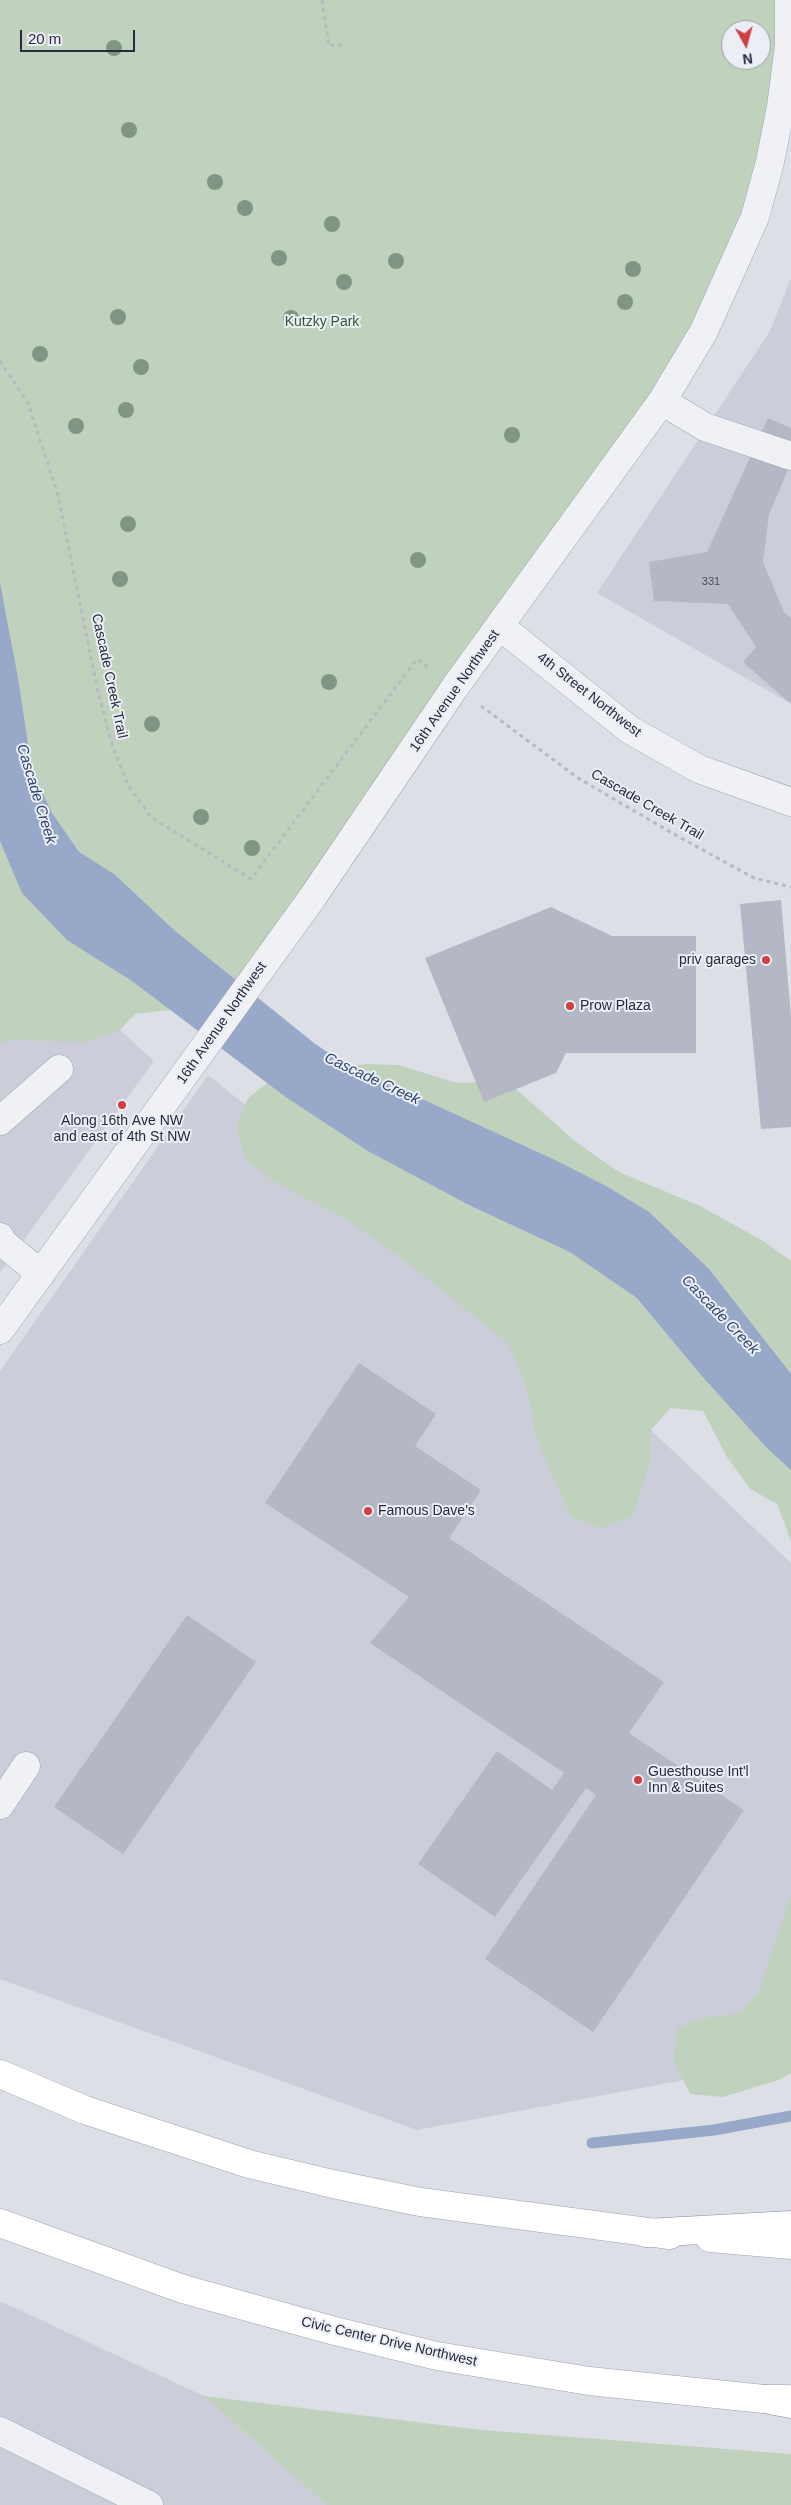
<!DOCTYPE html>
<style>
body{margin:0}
#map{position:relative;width:791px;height:2505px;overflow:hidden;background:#dddfe7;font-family:Arial,sans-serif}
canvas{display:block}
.north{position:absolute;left:721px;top:20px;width:50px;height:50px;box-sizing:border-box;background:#eceef5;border:1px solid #9da0ab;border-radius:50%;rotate:173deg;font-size:14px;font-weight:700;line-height:20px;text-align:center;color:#262b3d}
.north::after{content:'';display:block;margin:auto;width:18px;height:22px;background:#ce4041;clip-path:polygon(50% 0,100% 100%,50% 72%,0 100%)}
.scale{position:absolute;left:20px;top:30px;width:115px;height:22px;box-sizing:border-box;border:2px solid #262b3d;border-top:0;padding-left:6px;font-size:15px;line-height:18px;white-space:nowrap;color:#262b3d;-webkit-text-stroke:4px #eceef5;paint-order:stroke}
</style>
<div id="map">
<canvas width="791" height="2505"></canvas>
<div class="north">N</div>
<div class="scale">20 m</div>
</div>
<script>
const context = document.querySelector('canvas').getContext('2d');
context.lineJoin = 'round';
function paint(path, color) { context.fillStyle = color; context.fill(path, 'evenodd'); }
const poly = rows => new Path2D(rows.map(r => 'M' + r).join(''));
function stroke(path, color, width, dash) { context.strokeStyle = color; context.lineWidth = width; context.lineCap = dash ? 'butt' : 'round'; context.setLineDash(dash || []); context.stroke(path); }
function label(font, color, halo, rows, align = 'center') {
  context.font = font + ' Arial,sans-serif'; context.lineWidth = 4; context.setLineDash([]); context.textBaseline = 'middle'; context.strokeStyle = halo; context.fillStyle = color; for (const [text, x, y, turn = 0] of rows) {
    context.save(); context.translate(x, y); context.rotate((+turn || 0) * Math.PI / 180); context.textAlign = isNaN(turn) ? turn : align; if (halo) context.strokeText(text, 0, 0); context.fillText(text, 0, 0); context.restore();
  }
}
const built = poly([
 [791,278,791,704,597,593,770,331],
 [120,1030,154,1061,0,1273,0,1042],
 [208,1075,651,1430,791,1563,791,1954,684,2080,417,2130,0,1979,0,1371],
 [0,2301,204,2396,326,2505,0,2505]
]);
const green = poly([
 [0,0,788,0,781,107,704,331,236,1002,135,1014,120,1030,84,1042,17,1040,0,1043],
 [731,30,761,30,761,60,731,60],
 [366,1064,398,1065,457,1083,507,1081,576,1142,619,1172,700,1206,765,1242,791,1261,791,1541,777,1504,750,1489,727,1457,703,1411,671,1408,651,1430,650,1462,633,1516,601,1528,571,1517,536,1437,528,1393,509,1344,404,1260,347,1220,275,1182,246,1160,237,1127,248,1098,282,1072],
 [791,1895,791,2073,778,2080,723,2097,690,2094,674,2061,677,2028,703,2018,740,2013,759,1991],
 [204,2396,482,2430,791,2454,791,2505,326,2505]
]);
const water = poly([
 [0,583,18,678,32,771,52,813,79,852,114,874,175,931,314,1043,356,1072,422,1099,555,1160,606,1186,649,1212,709,1269,791,1374,791,1470,767,1448,701,1375,637,1298,570,1252,469,1205,368,1151,287,1098,132,981,67,940,22,893,0,841]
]);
const stream = poly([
 [592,2143,714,2130,791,2116]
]);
const building = poly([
 [768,418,791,428,791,463,769,514,763,562,784,612,791,618,791,704,743,662,756,647,728,604,654,601,649,562,707,552],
 [781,900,791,1017,791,1127,761,1129,740,904],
 [551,907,612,936,696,936,696,1053,566,1053,556,1073,484,1102,425,958],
 [359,1363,436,1414,415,1446,481,1490,449,1538,664,1682,629,1733,744,1810,593,2032,485,1959,596,1795,586,1788,495,1917,418,1864,497,1751,552,1790,564,1773,370,1643,409,1597,265,1503],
 [187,1615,256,1662,123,1854,54,1807]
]);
const path = poly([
 [322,0,329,46,346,44],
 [0,361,28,403,58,495,98,692,112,744,128,785,151,817,251,879,417,659,428,667],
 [481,706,578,778,672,833,754,878,791,887]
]);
const minor = poly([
 [662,401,705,427,791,456],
 [501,627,630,730,699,769,791,802],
 [0,1121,59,1069],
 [0,1237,2,1242,41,1274],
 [0,1330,312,898,455,687,662,401,704,331,755,217,770,162,781,107,789,46,789,0],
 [0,1805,26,1766],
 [0,2431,149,2505]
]);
const major = poly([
 [0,2074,85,2110,249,2164,333,2184,420,2202,670,2235],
 [0,2223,183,2289,331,2330,437,2356,589,2381,764,2399,788,2399],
 [710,2238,791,2245]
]);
const highway = poly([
 [646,2233,791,2225],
 [764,2399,791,2404]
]);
const trees = [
 [114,48],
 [129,130],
 [215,182],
 [245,208],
 [332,224],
 [279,258],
 [396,261],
 [633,269],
 [344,282],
 [625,302],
 [118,317],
 [291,318],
 [40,354],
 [141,367],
 [126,410],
 [76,426],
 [512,435],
 [128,524],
 [418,560],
 [120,579],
 [329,682],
 [152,724],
 [201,817],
 [252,848]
];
const markers = [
 [766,960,5,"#ce4041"],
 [570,1006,5,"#ce4041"],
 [122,1105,5,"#ce4041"],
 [368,1511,5,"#ce4041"],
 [638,1780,5,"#ce4041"]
];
const numberNames = [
 ["331",711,582]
];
const parkNames = [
 ["Kutzky Park",322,322]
];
const streetNames = [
 ["Cascade Creek Trail",109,676,78],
 ["16th Avenue Northwest",455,691,-55],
 ["4th Street Northwest",589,695,38],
 ["Cascade Creek Trail",647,805,30],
 ["16th Avenue Northwest",222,1023,-55],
 ["Civic Center Drive Northwest",389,2342,13]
];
const poiNames = [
 ["priv garages",756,960,"right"],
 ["Prow Plaza",580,1006],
 ["Along 16th Ave NW",122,1121,"center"],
 ["and east of 4th St NW",122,1137,"center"],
 ["Famous Dave's",378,1511],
 ["Guesthouse Int'l",648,1772],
 ["Inn & Suites",648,1788]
];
const waterNames = [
 ["Cascade Creek",36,794,73],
 ["Cascade Creek",372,1079,25],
 ["Cascade Creek",720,1315,46]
];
paint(built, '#cbced9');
paint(green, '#c0d1be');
paint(water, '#97a8c8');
stroke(stream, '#97a8c8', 11);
paint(building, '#b4b8c4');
stroke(minor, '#a2a5b1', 29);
stroke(major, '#9ca2b3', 29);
stroke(highway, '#848b9d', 29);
stroke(path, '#b7bac1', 3, [4, 4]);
stroke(minor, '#f0f1f5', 28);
stroke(major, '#fff', 28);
stroke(highway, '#fff', 28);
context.fillStyle = '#819585';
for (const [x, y] of trees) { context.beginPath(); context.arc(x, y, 8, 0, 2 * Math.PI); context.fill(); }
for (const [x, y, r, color] of markers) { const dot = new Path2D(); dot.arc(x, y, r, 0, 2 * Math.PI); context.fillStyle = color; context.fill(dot); stroke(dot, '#eceef5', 2); }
label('11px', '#4a4e5f', null, numberNames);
label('14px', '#355934', '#eceef5', parkNames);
label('14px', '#262b3d', '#eceef5', streetNames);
label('14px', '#262b3d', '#eceef5', poiNames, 'left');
label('italic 15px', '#314471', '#eceef5', waterNames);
</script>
